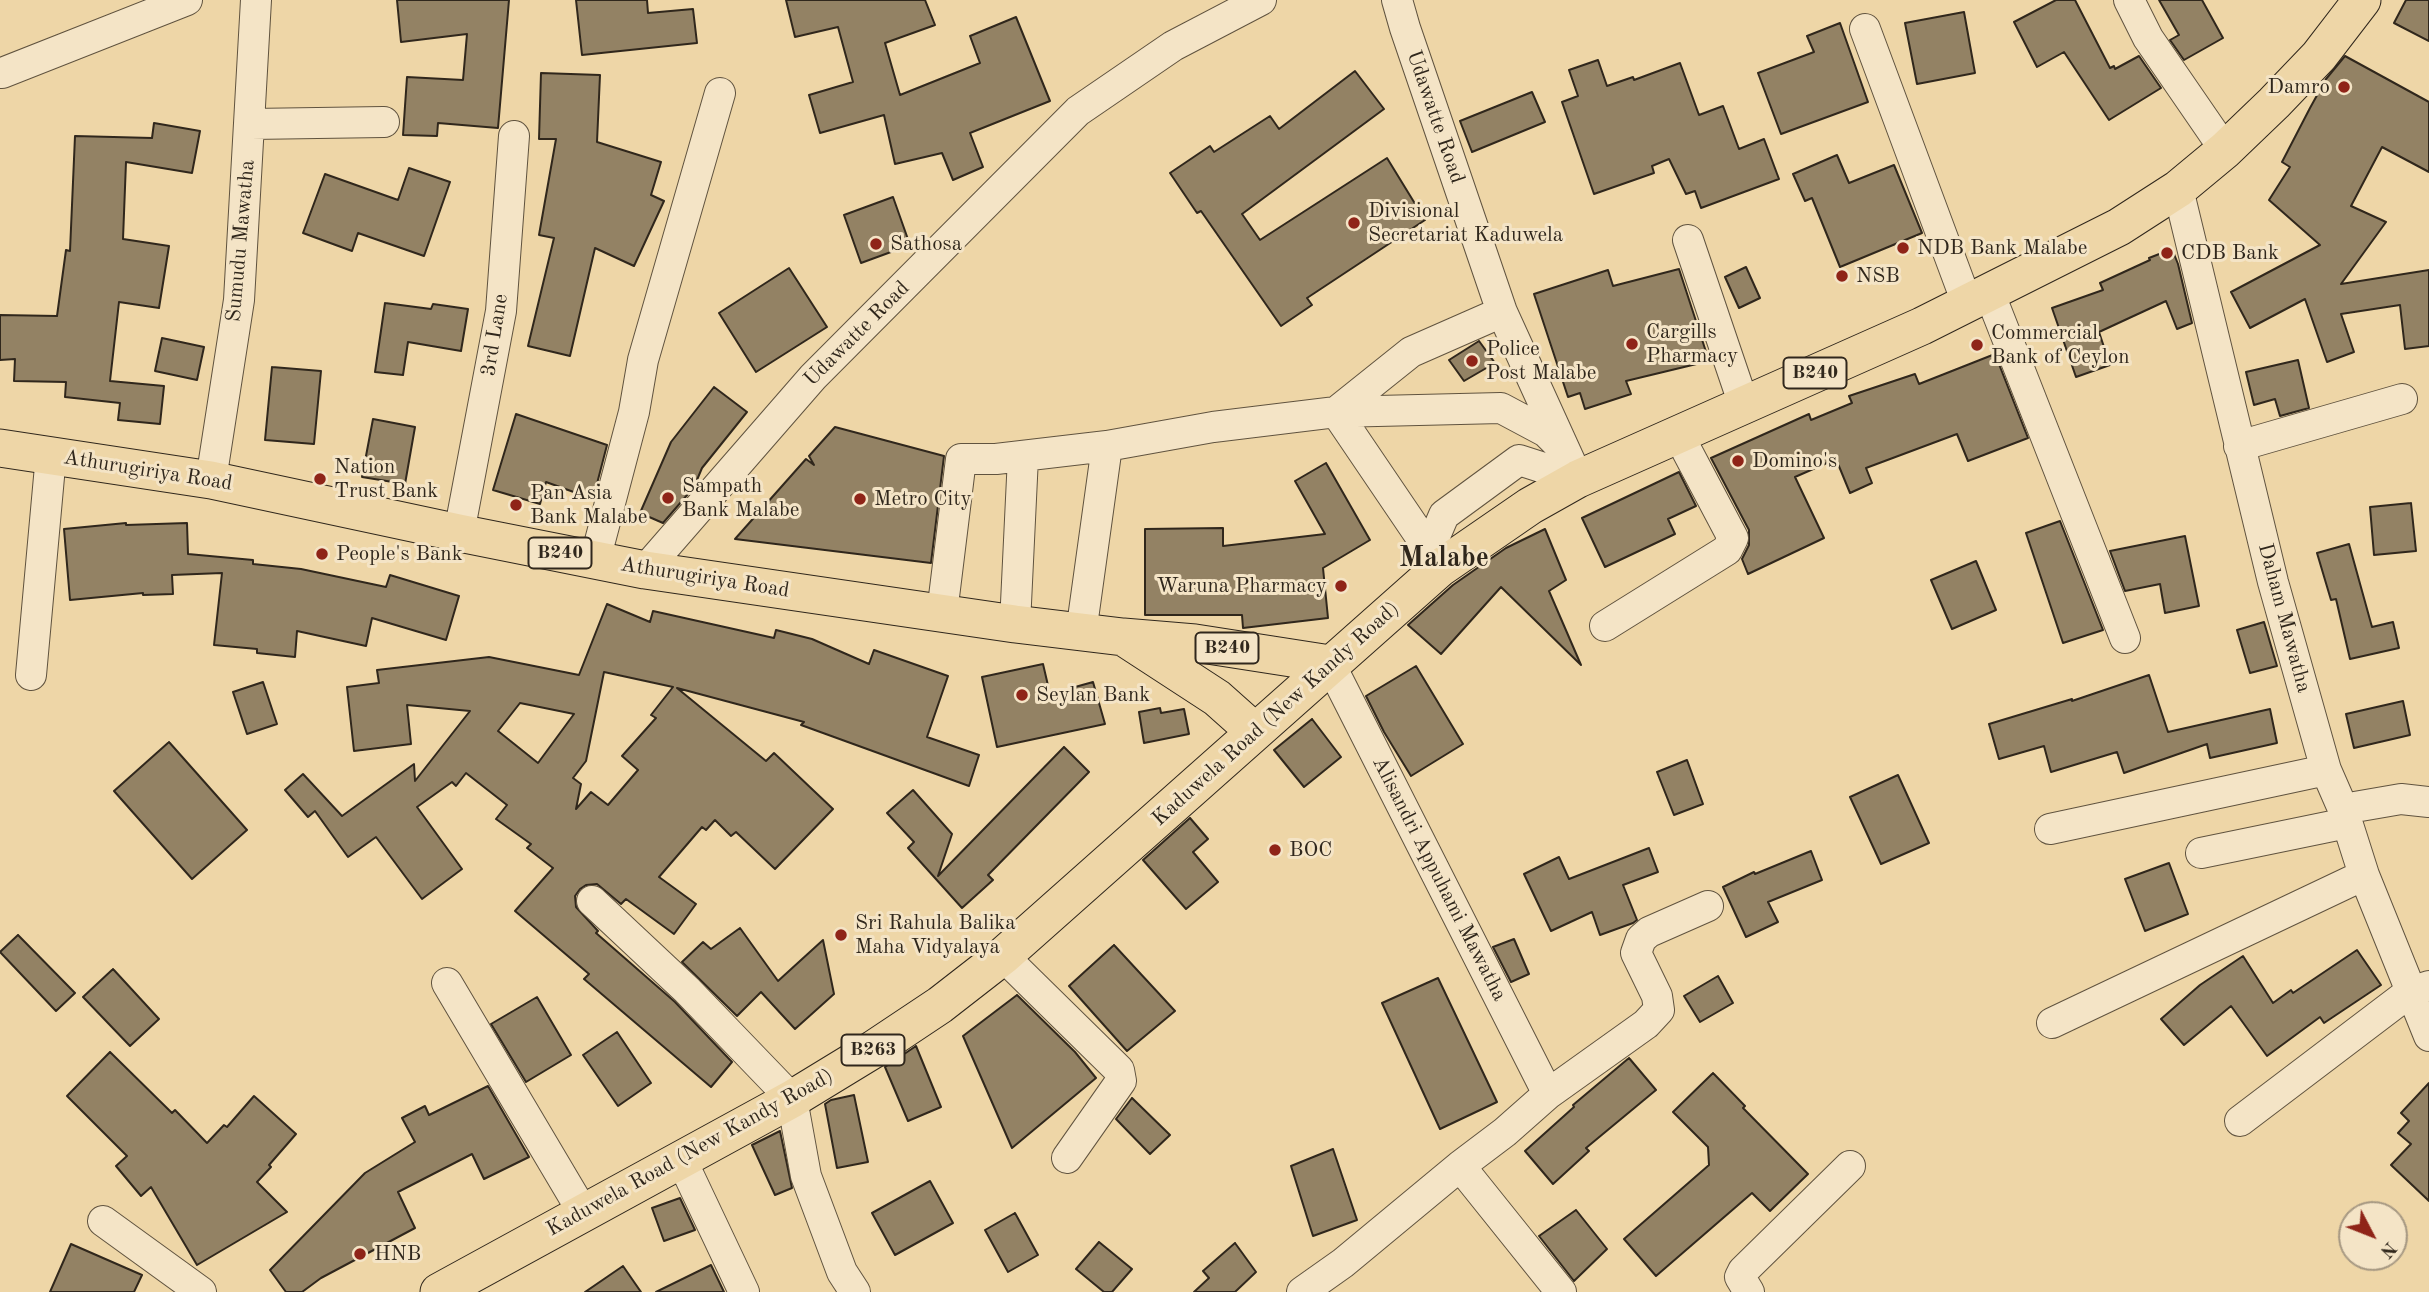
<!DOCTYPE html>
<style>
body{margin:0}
#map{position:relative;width:2429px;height:1292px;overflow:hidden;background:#eed6a7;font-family:"Old Standard TT",serif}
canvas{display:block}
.north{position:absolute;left:2338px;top:1201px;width:70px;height:70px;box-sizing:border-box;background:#f4e4c6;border:2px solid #a69882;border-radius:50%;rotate:132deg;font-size:19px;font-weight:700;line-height:28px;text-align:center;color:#30271c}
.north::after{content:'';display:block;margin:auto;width:24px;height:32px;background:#8f2418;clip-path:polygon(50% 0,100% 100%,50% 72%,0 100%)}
</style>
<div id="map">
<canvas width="2429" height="1292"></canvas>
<div class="north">N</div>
</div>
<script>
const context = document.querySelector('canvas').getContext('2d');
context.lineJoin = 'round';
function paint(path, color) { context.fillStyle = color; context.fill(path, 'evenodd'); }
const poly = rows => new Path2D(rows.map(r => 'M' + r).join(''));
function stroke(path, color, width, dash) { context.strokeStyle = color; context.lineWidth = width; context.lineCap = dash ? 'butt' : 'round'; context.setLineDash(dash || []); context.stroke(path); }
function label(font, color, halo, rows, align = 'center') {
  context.font = font + ' "Old Standard TT",serif'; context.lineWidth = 6; context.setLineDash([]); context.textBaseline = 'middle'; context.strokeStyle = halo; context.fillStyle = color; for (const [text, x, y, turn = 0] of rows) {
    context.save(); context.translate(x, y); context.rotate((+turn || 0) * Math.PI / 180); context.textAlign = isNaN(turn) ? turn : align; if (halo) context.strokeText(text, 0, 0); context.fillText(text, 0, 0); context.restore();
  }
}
const building = poly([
 [397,0,509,0,498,128,438,123,437,136,403,135,407,77,463,80,467,34,401,42,397,0],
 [576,0,647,0,648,13,693,9,697,43,582,55,576,0],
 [786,0,925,0,935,25,885,43,900,95,980,63,970,36,1016,17,1050,101,970,133,983,167,953,180,942,153,895,164,884,115,820,133,809,95,853,82,838,27,795,37,786,0],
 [2056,0,2075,0,2110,68,2114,66,2115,69,2139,56,2161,88,2109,120,2064,52,2037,67,2014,22,2056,0],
 [2159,0,2202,0,2223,38,2184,60,2170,40,2179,35,2159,0],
 [2406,0,2429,0,2429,41,2394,23,2406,0],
 [1964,12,1975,73,1917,84,1905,23,1964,12],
 [1840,23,1868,102,1781,134,1758,73,1814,52,1807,36,1840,23],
 [2345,56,2429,102,2429,172,2382,147,2351,206,2386,222,2341,284,2429,270,2429,346,2405,349,2400,305,2341,314,2354,352,2327,362,2305,299,2250,328,2231,292,2320,245,2269,200,2290,167,2282,162,2310,108,2326,79,2345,56],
 [1598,60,1607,86,1633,77,1634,80,1680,63,1699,115,1723,106,1739,149,1764,139,1779,179,1701,208,1695,191,1686,194,1669,159,1652,166,1654,173,1594,194,1562,102,1578,96,1569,70,1598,60],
 [1355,71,1384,109,1242,214,1260,240,1387,158,1425,220,1307,298,1312,305,1281,326,1201,211,1197,213,1170,173,1210,146,1214,152,1270,116,1279,129,1355,71],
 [541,73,600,75,597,142,661,162,651,195,664,201,634,266,595,248,570,356,528,346,554,238,539,235,556,139,539,139,541,73],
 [1532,92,1545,122,1472,152,1460,121,1532,92],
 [154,123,200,131,192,173,126,162,123,239,169,246,159,308,119,302,110,381,164,386,160,424,118,420,120,403,65,397,66,382,14,381,15,359,0,360,0,315,57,316,66,250,70,251,75,136,152,138,154,123],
 [1837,155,1849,183,1894,165,1922,233,1840,267,1812,198,1805,201,1793,174,1837,155],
 [409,168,450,182,424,256,358,233,352,251,303,233,325,174,398,200,409,168],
 [893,197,910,245,861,263,844,215,893,197],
 [2172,249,2178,264,2192,323,2177,329,2166,301,2099,332,2110,365,2076,377,2052,308,2103,290,2100,283,2150,260,2149,258,2172,249],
 [1746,267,1760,298,1739,308,1725,277,1746,267],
 [789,268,827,327,756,372,719,313,789,268],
 [1679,269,1709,361,1626,381,1631,394,1585,409,1580,393,1568,397,1534,294,1608,270,1613,286,1679,269],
 [385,303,431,309,433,304,468,309,461,351,408,342,403,375,375,372,385,303],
 [162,338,204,347,197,380,155,371,162,338],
 [1479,341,1495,363,1464,381,1449,360,1479,341],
 [1995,354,2028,438,1968,461,1957,434,1866,468,1872,483,1850,493,1836,459,1795,477,1824,538,1748,574,1742,559,1749,545,1749,530,1711,458,1809,414,1811,420,1852,403,1849,396,1915,374,1919,384,1995,354],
 [2298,360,2309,408,2280,416,2275,399,2254,405,2246,372,2298,360],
 [272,367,321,371,314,444,265,440,272,367],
 [714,387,747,412,702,468,694,487,663,523,640,513,671,442,714,387],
 [516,414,607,445,593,499,546,482,540,504,493,490,516,414],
 [373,419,415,427,405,484,362,477,373,419],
 [835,427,944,456,931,563,735,539,806,459,814,465,809,456,835,427],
 [1326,463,1370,540,1323,568,1328,618,1243,628,1242,615,1145,615,1145,529,1223,528,1223,546,1325,534,1295,481,1326,463],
 [1679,472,1696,506,1668,519,1675,534,1605,567,1582,518,1679,472],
 [2411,503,2416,551,2374,555,2370,507,2411,503],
 [2060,521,2103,630,2063,643,2026,533,2060,521],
 [126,523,126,525,187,523,188,554,253,560,253,564,301,569,386,587,390,575,459,596,446,640,372,618,366,646,297,631,295,657,257,653,257,649,214,645,222,573,172,575,173,594,143,595,143,593,70,600,64,529,126,523],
 [1545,529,1566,580,1549,591,1581,665,1501,587,1441,654,1408,625,1453,585,1506,548,1545,529],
 [2185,536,2199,606,2165,613,2160,584,2125,591,2110,551,2185,536],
 [2349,544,2372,627,2393,622,2399,648,2350,659,2336,599,2331,600,2317,553,2349,544],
 [1976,561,1996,610,1952,629,1931,580,1976,561],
 [607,604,650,622,653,611,774,638,776,630,812,639,869,664,874,650,948,676,927,737,979,755,969,786,801,725,804,722,677,688,766,761,774,753,833,809,775,869,736,832,731,836,715,820,706,830,702,827,659,877,696,904,674,934,626,899,621,904,597,884,586,885,580,889,575,896,576,907,598,931,596,933,675,1002,732,1062,711,1087,584,979,589,974,515,911,553,868,527,848,531,844,496,819,507,805,466,773,456,786,452,782,417,807,462,869,422,899,376,837,348,857,315,811,308,817,285,790,303,774,342,816,414,764,415,781,470,711,407,705,411,744,354,751,347,687,379,683,377,670,489,657,579,675,607,604],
 [604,672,673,687,651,715,656,718,622,756,638,770,608,805,591,792,576,809,581,784,573,778,586,761,604,672],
 [520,703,574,714,538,763,498,731,520,703],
 [2264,622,2277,666,2250,673,2237,630,2264,622],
 [1043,664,1050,694,1093,682,1105,724,997,747,982,677,1043,664],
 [1416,666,1463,744,1411,776,1384,732,1366,696,1416,666],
 [2149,675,2168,732,2270,709,2277,743,2210,758,2207,744,2124,773,2117,752,2051,772,2044,746,1999,759,1989,724,2072,699,2072,701,2149,675],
 [263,682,277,724,247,734,233,692,263,682],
 [2403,701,2410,735,2354,748,2346,714,2403,701],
 [1160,708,1161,713,1184,709,1189,734,1144,743,1139,712,1160,708],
 [1312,719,1341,757,1304,787,1274,750,1312,719],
 [169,742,247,830,192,879,114,791,169,742],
 [1064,747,1089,772,988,875,993,880,962,908,908,848,914,842,887,813,913,790,952,834,938,876,1064,747],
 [1687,760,1703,804,1674,815,1657,772,1687,760],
 [1898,775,1929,843,1881,864,1850,797,1898,775],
 [1190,818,1208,839,1193,852,1218,882,1186,909,1143,860,1190,818],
 [1649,848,1658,872,1623,885,1637,920,1633,923,1600,935,1592,912,1551,931,1524,874,1559,857,1569,879,1649,848],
 [1811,851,1822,880,1768,902,1778,922,1746,937,1723,887,1754,872,1755,874,1811,851],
 [2169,863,2188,914,2145,931,2125,879,2169,863],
 [740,928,778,981,823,940,834,994,795,1029,761,992,737,1016,682,962,703,942,711,949,740,928],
 [18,935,75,993,56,1011,0,952,18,935],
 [1514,939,1529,974,1511,982,1493,947,1514,939],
 [1114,945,1175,1011,1127,1051,1069,986,1114,945],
 [2357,950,2381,985,2324,1023,2320,1017,2267,1056,2231,1006,2184,1045,2161,1019,2200,985,2243,956,2273,1003,2291,990,2293,993,2357,950],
 [113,969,159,1019,130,1046,83,997,113,969],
 [1718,976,1733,1003,1700,1022,1684,996,1718,976],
 [1438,978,1497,1102,1440,1129,1382,1003,1438,978],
 [1017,995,1075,1052,1096,1078,1012,1148,963,1036,1017,995],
 [537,997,571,1055,526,1082,491,1024,537,997],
 [617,1032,651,1083,618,1106,583,1055,617,1032],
 [916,1046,941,1107,908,1121,885,1067,916,1046],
 [110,1052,172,1113,175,1110,207,1143,224,1125,227,1127,254,1096,296,1134,269,1165,271,1167,257,1182,287,1212,197,1265,151,1187,141,1196,116,1166,127,1156,67,1096,110,1052],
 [1629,1058,1656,1090,1586,1148,1589,1151,1553,1184,1525,1151,1574,1107,1573,1105,1629,1058],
 [1713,1073,1745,1106,1743,1108,1808,1174,1770,1211,1752,1193,1656,1276,1624,1239,1709,1165,1708,1147,1673,1112,1713,1073],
 [2429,1083,2429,1201,2391,1165,2411,1144,2398,1133,2409,1121,2401,1113,2429,1083],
 [488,1086,529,1157,484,1179,472,1154,398,1192,415,1228,321,1278,302,1292,286,1292,270,1270,365,1173,415,1142,402,1118,425,1106,429,1115,488,1086],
 [854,1095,868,1162,837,1168,825,1104,831,1100,854,1095],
 [1132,1098,1170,1135,1150,1154,1116,1119,1132,1098],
 [780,1131,792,1188,775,1195,752,1145,780,1131],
 [1333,1149,1357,1220,1313,1236,1291,1166,1333,1149],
 [930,1181,953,1223,895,1255,872,1213,930,1181],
 [680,1198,695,1230,664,1241,652,1208,680,1198],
 [1576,1210,1607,1249,1574,1281,1539,1236,1576,1210],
 [1015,1213,1038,1255,1008,1272,985,1230,1015,1213],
 [1099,1242,1132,1269,1112,1292,1104,1292,1076,1269,1099,1242],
 [1235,1243,1256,1272,1235,1292,1194,1292,1209,1278,1203,1271,1235,1243],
 [71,1244,142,1275,134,1292,50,1292,71,1244],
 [711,1265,724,1292,656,1292,711,1265],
 [623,1266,641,1292,585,1292,623,1266]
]);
const minor = poly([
 [1397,0,1405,28,1502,312,1578,479],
 [2129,0,2148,38,2225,150],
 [1865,29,1967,303],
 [2,73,187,0],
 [251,124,384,122],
 [2178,189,2273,582,2326,770,2343,809,2364,875,2429,1036],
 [1688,240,1744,405],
 [1989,292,2125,638],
 [1336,412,1501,408,1546,432,1561,447],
 [1336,412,1437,561],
 [1107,446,1213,427,1336,412,1411,352,1502,312],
 [2239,446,2402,399],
 [211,480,239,300,256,0],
 [459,533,501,311,514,136],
 [1430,548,1444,515,1519,460,1578,479],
 [595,560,634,412,643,360,720,93],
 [645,570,813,377,1078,111,1173,46,1261,0],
 [942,613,961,459,996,459,1107,446,1081,633],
 [1015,624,1023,457],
 [1605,626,1727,550,1733,538,1678,434],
 [1330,664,1548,1094],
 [31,675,51,455],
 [2343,809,2401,799,2429,802],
 [2050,829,2326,770],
 [2201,853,2347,823],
 [592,901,687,990,792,1099,806,1176,842,1272,855,1292],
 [1003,956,1119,1070,1121,1081,1067,1158],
 [447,983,584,1214],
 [2052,1023,2364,875],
 [2240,1121,2410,992,2429,986],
 [682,1161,744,1292],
 [1460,1166,1561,1292],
 [103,1221,201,1292],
 [1302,1292,1343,1263,1460,1166,1505,1132,1548,1094,1646,1024,1659,1010,1657,996,1636,953,1641,939,1649,932,1708,906],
 [1749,1292,1740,1277,1743,1271,1850,1166]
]);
const major = poly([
 [0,448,211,480,459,533,645,570,1015,624,1123,637,1195,643,1330,664],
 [1128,640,1217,698,1254,731],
 [439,1292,792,1099,874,1049,940,1005,1003,956,1440,568,1530,506,1578,479,1922,326,2119,227,2178,189,2225,150,2274,103,2319,56,2362,0]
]);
const markers = [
 [2344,87,7,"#8f2418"],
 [1354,223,7,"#8f2418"],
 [876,244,7,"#8f2418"],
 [1903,248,7,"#8f2418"],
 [2167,253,7,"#8f2418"],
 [1842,276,7,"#8f2418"],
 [1632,344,7,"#8f2418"],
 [1977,345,7,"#8f2418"],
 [1472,361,7,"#8f2418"],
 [1738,461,7,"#8f2418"],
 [320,479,7,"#8f2418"],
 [668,498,7,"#8f2418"],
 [860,499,7,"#8f2418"],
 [516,505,7,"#8f2418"],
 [322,554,7,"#8f2418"],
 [1341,586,7,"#8f2418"],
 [1022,695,7,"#8f2418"],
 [1275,850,7,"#8f2418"],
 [841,935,7,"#8f2418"],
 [360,1254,7,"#8f2418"]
];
const shields = [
 [1815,373,63],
 [560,553,63],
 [1227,648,63],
 [873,1050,63]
];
const shieldNames = [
 ["B240",1815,373],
 ["B240",560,553],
 ["B240",1227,648],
 ["B263",873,1050]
];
const poiNames = [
 ["Damro",2330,87,"right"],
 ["Divisional",1368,211],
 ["Secretariat Kaduwela",1368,235],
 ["Sathosa",890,244],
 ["NDB Bank Malabe",1917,248],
 ["CDB Bank",2181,253],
 ["NSB",1856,276],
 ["Cargills",1646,332],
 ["Pharmacy",1646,356],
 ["Commercial",1991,333],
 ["Bank of Ceylon",1991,357],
 ["Police",1486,349],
 ["Post Malabe",1486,373],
 ["Domino's",1752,461],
 ["Nation",334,467],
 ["Trust Bank",334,491],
 ["Sampath",682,486],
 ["Bank Malabe",682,510],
 ["Pan Asia",530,493],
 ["Bank Malabe",530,517],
 ["Metro City",874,499],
 ["People's Bank",336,554],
 ["Waruna Pharmacy",1327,586,"right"],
 ["Seylan Bank",1036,695],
 ["BOC",1289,850],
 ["Sri Rahula Balika",855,923],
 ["Maha Vidyalaya",855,947],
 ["HNB",374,1254]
];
const streetNames = [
 ["Udawatte Road",1435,117,71],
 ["Sumudu Mawatha",241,241,-85],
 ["Udawatte Road",857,334,-45],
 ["3rd Lane",495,335,-81],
 ["Athurugiriya Road",148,471,9],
 ["Athurugiriya Road",705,578,9],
 ["Daham Mawatha",2284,618,75],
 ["Kaduwela Road (New Kandy Road)",1276,714,-42],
 ["Alisandri Appuhami Mawatha",1439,879,63],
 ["Kaduwela Road (New Kandy Road)",690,1153,-29]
];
const districtNames = [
 ["Malabe",1444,559]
];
paint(building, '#938264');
stroke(building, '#30271c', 2);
stroke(minor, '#60533f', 32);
stroke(major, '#30271c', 39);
stroke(minor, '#f4e4c6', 30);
stroke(major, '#eed6a7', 37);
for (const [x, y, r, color] of markers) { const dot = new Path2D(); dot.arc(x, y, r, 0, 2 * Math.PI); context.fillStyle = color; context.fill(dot); stroke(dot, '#f4e4c6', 2.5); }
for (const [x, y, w] of shields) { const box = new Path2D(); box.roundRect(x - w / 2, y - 15.5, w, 31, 5); context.fillStyle = '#f4e4c6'; context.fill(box); stroke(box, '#30271c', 2); }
label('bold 19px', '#30271c', null, shieldNames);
label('21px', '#30271c', '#f4e4c6', poiNames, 'left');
label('21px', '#30271c', '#f4e4c6', streetNames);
label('bold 28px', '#30271c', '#f4e4c6', districtNames);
</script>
